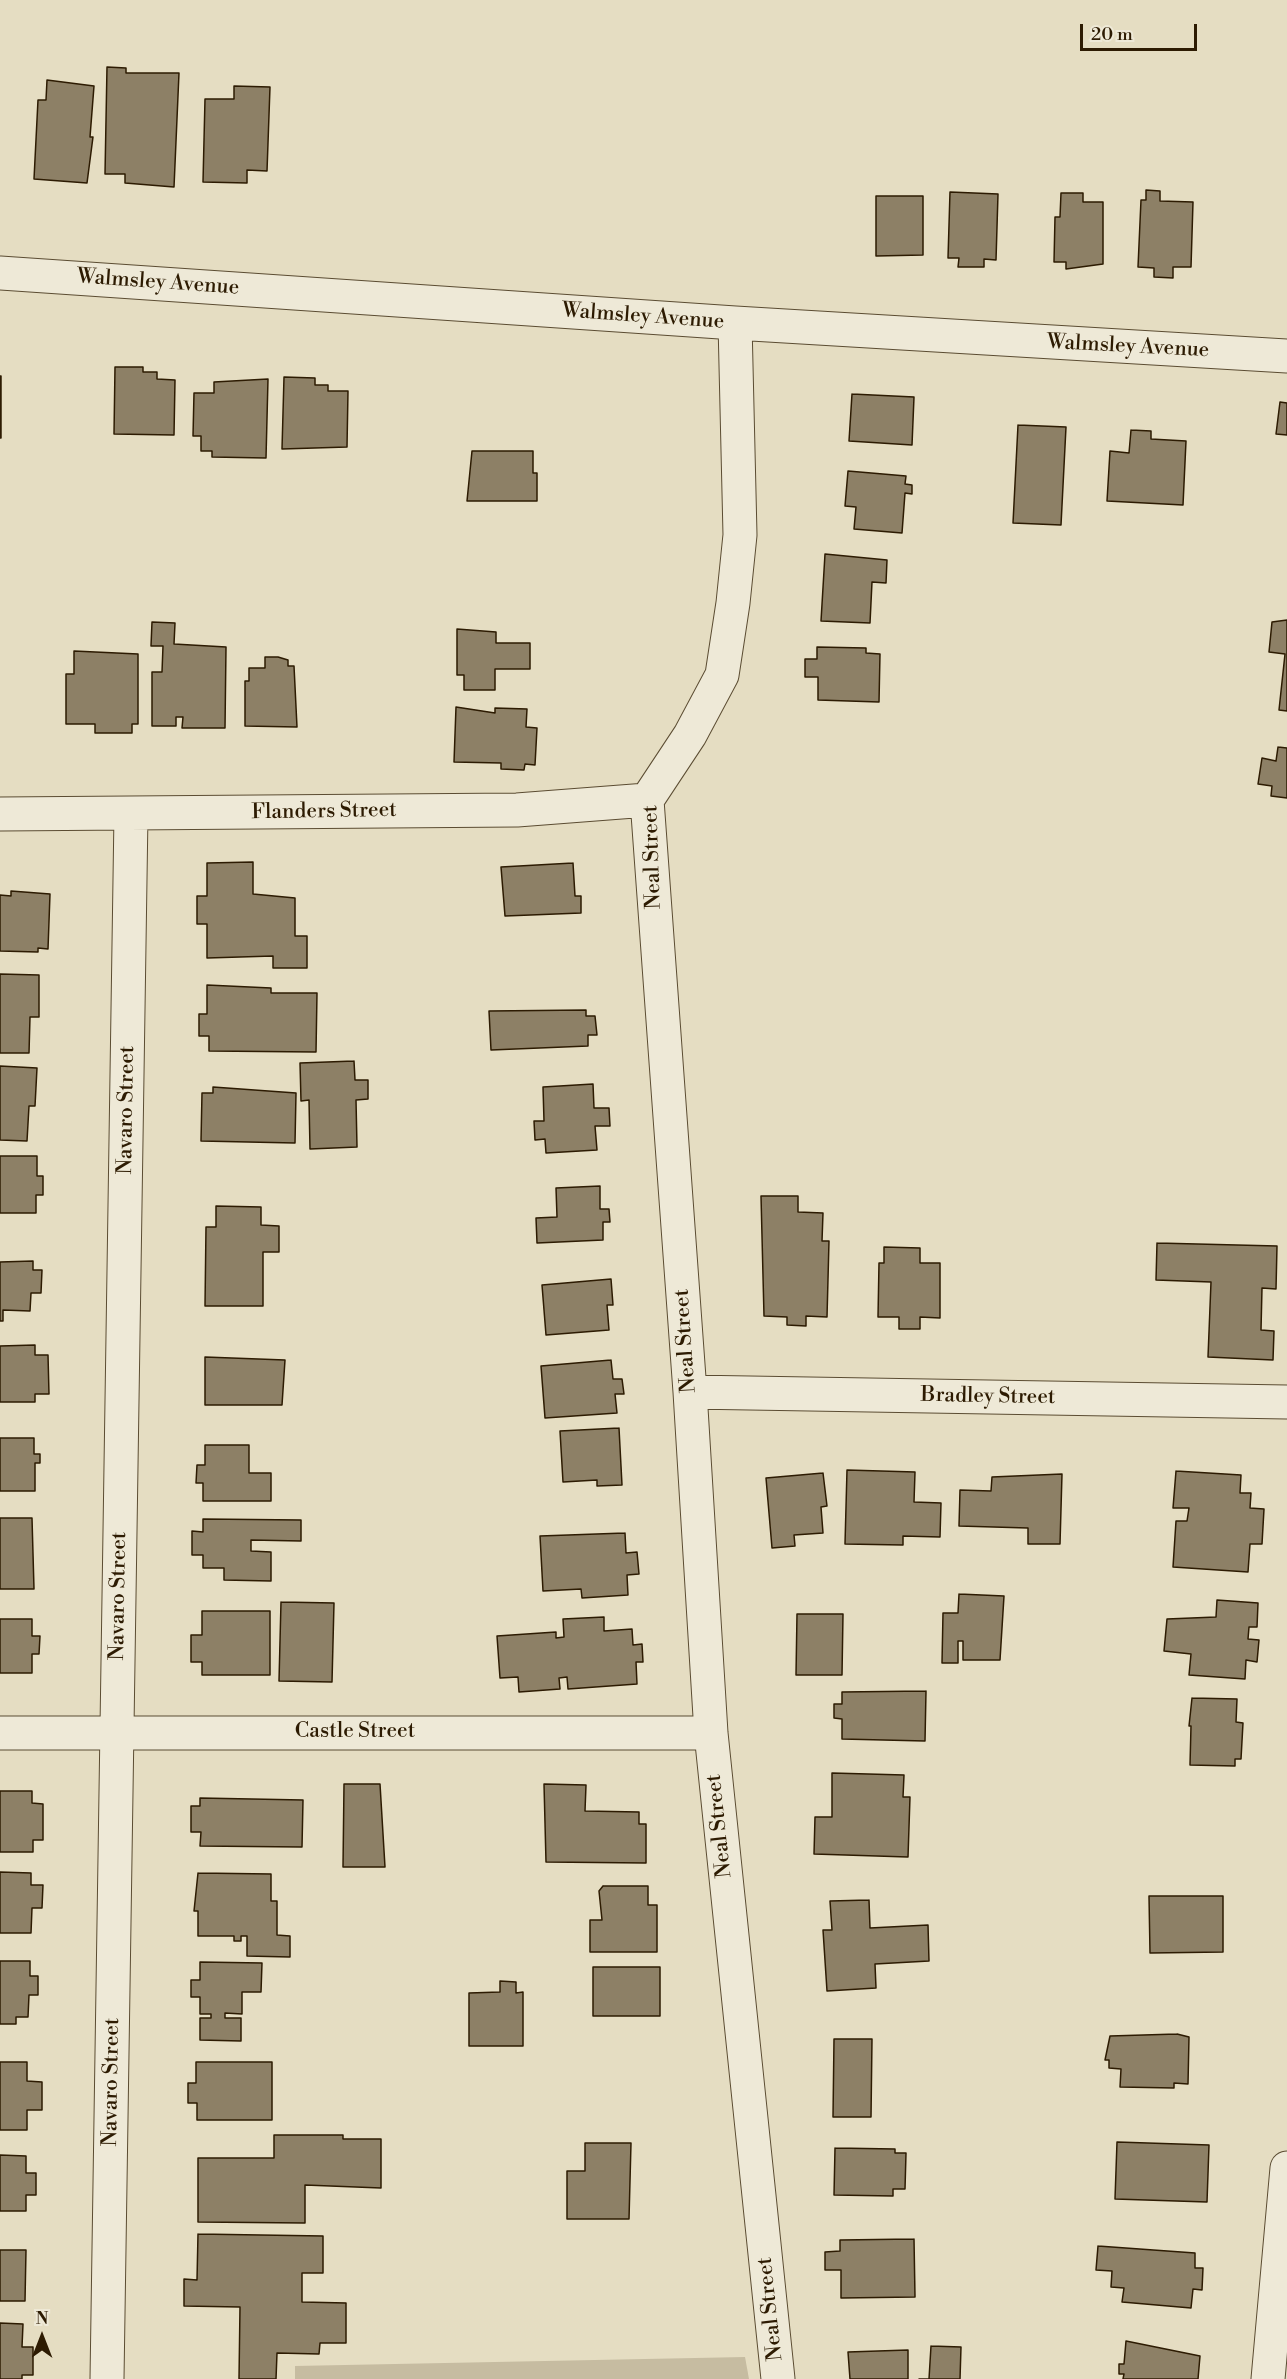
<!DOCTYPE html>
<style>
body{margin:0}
#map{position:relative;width:1287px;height:2379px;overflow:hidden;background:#e5ddc2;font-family:"Libre Bodoni",serif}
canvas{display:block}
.north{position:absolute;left:12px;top:2307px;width:60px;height:60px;-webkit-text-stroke:4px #eee9d7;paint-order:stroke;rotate:0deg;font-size:16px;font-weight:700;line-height:24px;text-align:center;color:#2d1b02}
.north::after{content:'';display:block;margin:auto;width:21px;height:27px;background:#2d1b02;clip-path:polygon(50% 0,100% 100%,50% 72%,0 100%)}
.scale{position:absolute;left:1080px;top:24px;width:117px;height:27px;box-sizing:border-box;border:3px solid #2d1b02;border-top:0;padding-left:8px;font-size:18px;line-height:21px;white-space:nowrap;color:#2d1b02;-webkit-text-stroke:4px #eee9d7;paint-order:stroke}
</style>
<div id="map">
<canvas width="1287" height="2379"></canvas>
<div class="north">N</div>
<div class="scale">20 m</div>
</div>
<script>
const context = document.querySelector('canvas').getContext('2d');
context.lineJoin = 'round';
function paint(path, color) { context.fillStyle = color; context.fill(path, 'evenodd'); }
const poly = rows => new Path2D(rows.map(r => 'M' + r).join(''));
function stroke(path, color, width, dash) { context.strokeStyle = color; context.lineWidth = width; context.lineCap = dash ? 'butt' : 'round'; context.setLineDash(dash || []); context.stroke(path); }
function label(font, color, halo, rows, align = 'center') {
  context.font = font + ' "Libre Bodoni",serif'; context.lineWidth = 4.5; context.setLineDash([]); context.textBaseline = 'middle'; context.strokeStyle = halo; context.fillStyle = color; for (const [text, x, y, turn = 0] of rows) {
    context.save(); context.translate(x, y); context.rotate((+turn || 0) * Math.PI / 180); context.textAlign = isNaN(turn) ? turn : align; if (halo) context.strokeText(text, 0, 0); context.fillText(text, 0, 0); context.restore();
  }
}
const green = poly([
 [745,2357,749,2379,295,2379,295,2366]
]);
const building = poly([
 [107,67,126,68,126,73,179,73,174,187,125,183,125,174,105,174,107,67],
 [47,80,94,86,90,137,93,137,87,183,34,179,38,100,46,100,47,80],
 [234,86,270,87,267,171,247,170,247,183,203,182,205,99,234,99,234,86],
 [1146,190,1160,191,1160,201,1193,202,1191,267,1173,267,1173,278,1154,277,1154,268,1138,267,1141,200,1146,200,1146,190],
 [950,192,998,194,996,260,984,259,984,267,958,267,959,258,948,258,950,192],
 [1061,193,1083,193,1083,202,1103,202,1103,264,1066,269,1066,262,1054,262,1055,217,1060,217,1061,193],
 [876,196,923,196,923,255,876,256,876,196],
 [115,367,143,367,143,372,157,372,157,379,175,380,174,435,114,434,115,367],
 [1,376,1,438,0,438,0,376,1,376],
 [284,377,315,378,315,385,328,385,328,391,348,391,347,447,282,449,284,377],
 [268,379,266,458,212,457,212,451,201,451,201,436,193,436,194,393,214,393,214,382,268,379],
 [852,394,914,397,912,445,849,441,852,394],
 [1280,402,1287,403,1287,435,1276,434,1280,402],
 [1018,425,1066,427,1061,525,1013,523,1018,425],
 [1131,430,1151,431,1151,439,1186,441,1183,505,1107,501,1110,451,1129,453,1131,430],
 [472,451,533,451,533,473,537,473,537,501,467,501,472,451],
 [848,471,906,476,905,484,912,485,912,494,905,493,902,533,854,529,856,507,845,506,848,471],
 [825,554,887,560,886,583,872,582,870,623,821,621,825,554],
 [1287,620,1287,711,1279,710,1285,654,1269,652,1272,622,1287,620],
 [152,622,175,623,174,644,226,647,225,728,182,728,183,717,176,717,176,726,152,726,152,672,162,672,163,646,151,646,152,622],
 [457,629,496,632,496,643,530,643,530,669,495,669,495,690,464,690,464,675,457,675,457,629],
 [817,647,866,648,866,653,880,654,879,702,818,700,818,677,805,677,805,659,817,659,817,647],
 [74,651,138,654,138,724,132,724,132,733,95,733,95,724,66,724,66,674,74,674,74,651],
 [265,657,278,657,288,660,288,666,294,666,297,727,245,726,245,681,249,681,249,668,265,668,265,657],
 [456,707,495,713,495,708,527,709,526,727,537,728,535,765,525,764,524,770,501,769,501,763,454,762,456,707],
 [1278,747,1287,748,1287,798,1271,796,1272,786,1258,784,1262,758,1276,761,1278,747],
 [253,862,253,894,295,898,295,936,307,936,307,968,273,968,273,956,207,958,207,924,197,924,197,896,207,896,207,863,253,862],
 [573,863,575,896,581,896,581,913,505,916,501,867,573,863],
 [11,891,50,894,48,949,38,948,38,952,0,951,0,895,11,896,11,891],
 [0,974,39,975,39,1017,30,1017,29,1053,0,1053,0,974],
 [207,985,271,988,271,993,317,993,316,1052,209,1051,209,1036,199,1036,199,1014,207,1014,207,985],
 [586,1010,586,1016,595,1016,597,1035,588,1035,588,1046,491,1050,489,1011,586,1010],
 [354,1061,355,1080,368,1080,368,1099,356,1100,357,1147,310,1149,309,1100,301,1101,300,1063,354,1061],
 [0,1066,37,1068,35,1106,29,1106,27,1141,0,1140,0,1066],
 [593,1084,594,1108,609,1108,610,1126,595,1126,597,1150,546,1153,545,1139,535,1140,534,1121,544,1121,543,1087,593,1084],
 [213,1087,296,1093,295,1143,201,1141,202,1093,213,1093,213,1087],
 [0,1156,37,1156,37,1176,43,1176,43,1195,36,1195,36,1213,0,1213,0,1156],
 [600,1186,600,1209,609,1209,610,1222,603,1222,603,1240,537,1243,536,1218,557,1217,556,1188,600,1186],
 [761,1196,798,1196,798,1212,823,1213,822,1241,829,1241,827,1317,806,1316,806,1326,787,1325,787,1317,764,1316,761,1196],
 [216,1206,261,1207,261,1225,279,1226,279,1252,263,1252,263,1306,205,1306,206,1227,216,1227,216,1206],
 [1157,1243,1277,1246,1276,1289,1262,1288,1261,1330,1274,1331,1273,1360,1208,1357,1211,1282,1156,1280,1157,1243],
 [884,1247,920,1248,920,1263,940,1263,940,1318,920,1317,920,1329,899,1329,899,1317,878,1317,879,1263,884,1263,884,1247],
 [33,1261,33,1270,42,1270,41,1293,31,1293,30,1311,3,1310,3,1321,0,1321,0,1262,33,1261],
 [611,1279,613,1305,607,1305,609,1330,546,1335,542,1285,611,1279],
 [35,1345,35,1355,48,1355,49,1394,35,1394,35,1402,0,1402,0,1346,35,1345],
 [205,1357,285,1360,282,1405,205,1405,205,1357],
 [611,1360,613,1379,622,1379,624,1394,615,1394,617,1413,545,1418,541,1366,611,1360],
 [619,1428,622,1485,597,1486,597,1480,563,1482,560,1431,619,1428],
 [0,1438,34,1438,34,1454,40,1454,40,1463,35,1463,35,1491,0,1491,0,1438],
 [205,1445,249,1445,249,1473,271,1473,271,1501,203,1501,203,1483,196,1483,197,1465,205,1465,205,1445],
 [847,1470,915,1472,914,1502,941,1503,940,1537,903,1536,903,1545,845,1544,847,1470],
 [1176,1471,1241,1475,1240,1493,1251,1493,1250,1508,1264,1509,1262,1544,1250,1544,1248,1572,1173,1567,1176,1521,1187,1521,1189,1508,1173,1508,1176,1471],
 [823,1473,827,1506,821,1507,823,1533,794,1535,795,1546,772,1548,766,1478,823,1473],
 [1062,1474,1060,1544,1028,1544,1028,1528,959,1526,960,1490,991,1491,992,1477,1062,1474],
 [0,1518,32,1518,34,1589,0,1589,0,1518],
 [203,1519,301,1520,301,1541,251,1540,251,1551,271,1552,271,1581,224,1580,224,1568,203,1568,203,1555,192,1555,192,1531,203,1532,203,1519],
 [625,1533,626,1553,637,1552,639,1574,627,1575,628,1595,582,1598,581,1589,543,1591,540,1536,625,1533],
 [959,1594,1004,1596,1000,1660,963,1660,963,1641,958,1641,958,1663,942,1663,943,1613,958,1613,959,1594],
 [1217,1600,1258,1603,1257,1627,1249,1627,1248,1639,1259,1640,1257,1662,1246,1660,1245,1679,1189,1675,1191,1654,1164,1651,1167,1619,1216,1617,1217,1600],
 [281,1602,334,1603,332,1682,279,1681,281,1602],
 [202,1611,270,1611,270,1675,202,1675,202,1662,191,1662,191,1635,202,1635,202,1611],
 [797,1614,843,1614,842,1675,796,1675,797,1614],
 [604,1617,604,1631,632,1629,633,1645,642,1644,643,1662,636,1662,637,1684,568,1689,567,1677,559,1678,560,1689,519,1692,518,1677,500,1678,497,1636,556,1632,556,1638,564,1637,563,1619,604,1617],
 [0,1619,32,1619,32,1636,40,1636,39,1654,32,1654,32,1673,0,1673,0,1619],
 [926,1691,925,1741,842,1739,842,1719,834,1718,834,1704,842,1704,842,1692,926,1691],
 [1192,1698,1237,1699,1236,1722,1243,1723,1241,1759,1235,1759,1235,1766,1190,1765,1191,1726,1189,1726,1192,1698],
 [832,1773,904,1775,903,1797,910,1797,908,1857,814,1854,815,1817,832,1817,832,1773],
 [344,1784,380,1784,385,1867,343,1867,344,1784],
 [544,1784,586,1785,585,1811,639,1812,639,1824,646,1824,646,1863,546,1862,544,1784],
 [0,1791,32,1791,32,1803,43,1804,43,1840,33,1840,33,1852,0,1852,0,1791],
 [200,1798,303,1800,302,1847,200,1846,201,1832,191,1832,191,1806,200,1806,200,1798],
 [0,1872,31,1873,31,1885,43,1885,42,1908,32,1908,31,1933,0,1933,0,1872],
 [198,1873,271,1874,271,1901,277,1901,277,1935,290,1936,290,1957,247,1956,247,1936,241,1936,241,1941,234,1941,234,1936,198,1936,198,1911,194,1911,198,1873],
 [603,1886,648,1886,648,1905,657,1905,657,1952,590,1952,590,1920,602,1920,599,1891,603,1886],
 [1149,1896,1223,1896,1223,1952,1150,1953,1149,1896],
 [869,1900,870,1928,928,1925,929,1961,875,1964,876,1988,827,1991,823,1930,832,1930,830,1901,869,1900],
 [0,1961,30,1961,30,1976,38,1976,38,1995,29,1995,28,2017,16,2017,16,2024,0,2024,0,1961],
 [200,1962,262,1963,261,1992,242,1992,242,2014,225,2013,225,2018,241,2018,241,2041,200,2040,200,2018,211,2018,211,2014,200,2014,200,1997,191,1997,191,1980,200,1980,200,1962],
 [593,1967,660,1967,660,2016,593,2016,593,1967],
 [500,1981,516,1982,516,1993,523,1992,523,2046,469,2046,469,1993,500,1992,500,1981],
 [1177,2034,1189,2037,1188,2084,1174,2083,1174,2088,1120,2087,1121,2069,1109,2068,1109,2060,1105,2060,1110,2036,1177,2034],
 [834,2039,872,2039,871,2117,833,2117,834,2039],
 [0,2062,27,2062,27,2081,42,2082,42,2110,27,2110,27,2130,0,2130,0,2062],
 [196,2062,272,2062,272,2120,197,2120,197,2103,188,2103,188,2083,196,2083,196,2062],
 [274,2135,343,2135,343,2139,381,2139,381,2188,305,2185,305,2223,198,2222,198,2158,274,2158,274,2135],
 [1117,2142,1209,2145,1207,2202,1115,2199,1117,2142],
 [585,2143,631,2143,629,2219,567,2219,567,2171,585,2171,585,2143],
 [835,2148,895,2149,895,2153,906,2153,905,2189,893,2189,893,2196,834,2195,835,2148],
 [0,2155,26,2156,26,2173,36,2173,36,2195,26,2195,26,2211,0,2211,0,2155],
 [198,2234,323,2236,323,2273,302,2273,302,2302,346,2303,346,2343,320,2343,319,2354,277,2353,276,2379,239,2379,240,2307,184,2306,184,2279,197,2280,198,2234],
 [914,2239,915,2297,841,2298,841,2270,825,2270,825,2252,840,2251,840,2240,914,2239],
 [1098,2246,1195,2253,1195,2268,1203,2268,1202,2290,1193,2289,1191,2308,1122,2302,1124,2288,1111,2287,1112,2271,1096,2270,1098,2246],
 [0,2250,26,2250,25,2301,0,2301,0,2250],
 [0,2323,23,2324,22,2347,33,2347,33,2375,22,2375,22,2379,0,2379,0,2323],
 [1126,2341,1200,2356,1198,2379,1123,2379,1124,2374,1119,2374,1119,2364,1124,2364,1126,2341],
 [931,2346,961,2347,960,2379,919,2379,929,2379,931,2346],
 [908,2350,908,2379,850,2379,848,2352,908,2350]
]);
const street = poly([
 [0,273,735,323,1287,356],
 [735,323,740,535,733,603,722,675,690,735,647,800,690,1392,711,1733,778,2379],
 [0,814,517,810,647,800],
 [690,1392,1287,1402],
 [0,1733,711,1733],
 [107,2379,131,814],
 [1268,2379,1287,2168]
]);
const streetNames = [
 ["Walmsley Avenue",158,283,4],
 ["Walmsley Avenue",643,317,4],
 ["Walmsley Avenue",1128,347,3],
 ["Flanders Street",324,812,-1],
 ["Neal Street",653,857,-92],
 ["Navaro Street",127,1110,-89],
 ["Neal Street",686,1341,-94],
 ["Bradley Street",988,1397,1],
 ["Navaro Street",119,1596,-89],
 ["Castle Street",355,1732],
 ["Neal Street",720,1826,-96],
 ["Navaro Street",112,2082,-89],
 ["Neal Street",771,2309,-96]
];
paint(green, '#c6bca1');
paint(building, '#8d8066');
stroke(building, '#2d1b02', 1.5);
stroke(street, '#5b4c32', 35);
stroke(street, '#eee9d7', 33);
label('21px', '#2d1b02', '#eee9d7', streetNames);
</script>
